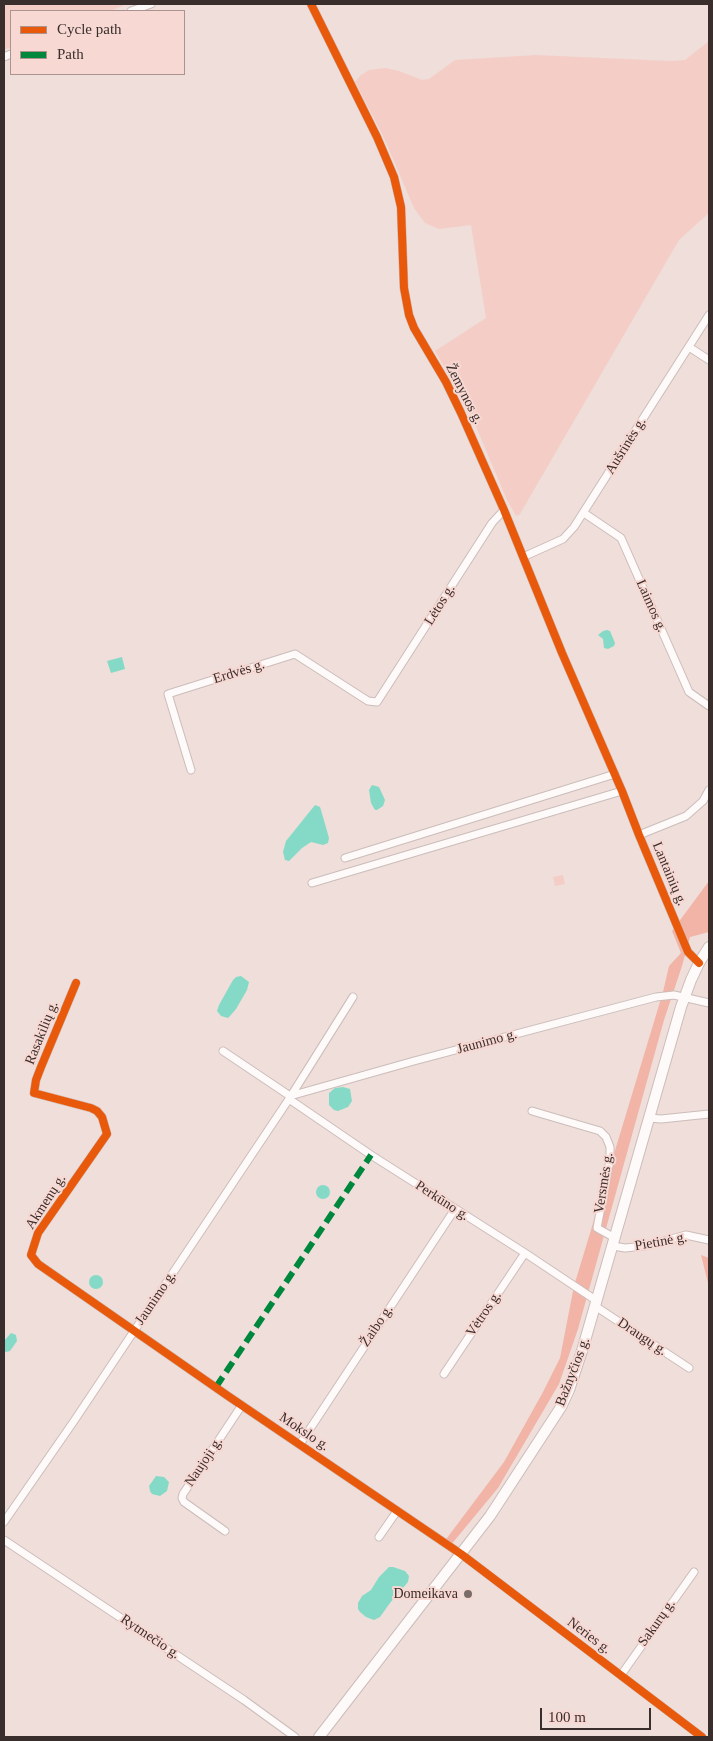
<!DOCTYPE html>
<meta charset="utf-8">
<style>
body{margin:0}
#map{position:relative;width:713px;height:1741px;overflow:hidden;background:#efdeda;font-family:"Times New Roman",serif}
canvas{display:block}
.frame{position:absolute;inset:0;border:5px solid #3a2e2c;pointer-events:none}
.legend{position:absolute;left:10px;top:10px;width:175px;height:65px;box-sizing:border-box;background:#f7d8d2;border:1px solid #ab9490;margin:0;padding:6px 9px;list-style:none;font-size:15px;color:#3a2e2c}
.legend li{display:flex;align-items:center;gap:10px;height:25px}
.legend b{width:25px;border:1px solid #ab9490}
.scale{position:absolute;left:540px;top:1708px;width:111px;height:22px;box-sizing:border-box;border:2px solid #3a2e2c;border-top:0;padding-left:6px;font-size:15px;line-height:18px;white-space:nowrap;color:#3a2e2c;-webkit-text-stroke:4px #f7d8d2;paint-order:stroke}
</style>
<div id="map">
<canvas width="713" height="1741"></canvas>
<div class="frame"></div>
<ul class="legend">
<li><b style="height:6px;background:#e8590c"></b>Cycle path</li>
<li><b style="height:6px;background:#00873e"></b>Path</li>
</ul>
<div class="scale">100 m</div>
</div>
<script>
const context = document.querySelector('canvas').getContext('2d');
context.lineJoin = 'round';
function paint(path, color) { context.fillStyle = color; context.fill(path, 'evenodd'); }
const poly = rows => new Path2D(rows.map(r => 'M' + r).join(''));
function stroke(path, color, width, dash) { context.strokeStyle = color; context.lineWidth = width; context.lineCap = dash ? 'butt' : 'round'; context.setLineDash(dash || []); context.stroke(path); }
function label(font, color, halo, rows, align = 'center') {
  context.font = font + ' "Times New Roman",serif'; context.lineWidth = 4; context.setLineDash([]); context.textBaseline = 'middle'; context.strokeStyle = halo; context.fillStyle = color; for (const [text, x, y, turn = 0] of rows) {
    context.save(); context.translate(x, y); context.rotate((+turn || 0) * Math.PI / 180); context.textAlign = isNaN(turn) ? turn : align; if (halo) context.strokeText(text, 0, 0); context.fillText(text, 0, 0); context.restore();
  }
}
const green = poly([
 [4,4,122,4,123,6,110,11,11,11,11,47,4,50],
 [709,41,709,213,679,240,520,514,516,516,507,500,469,410,435,351,486,318,471,225,439,229,425,223,414,208,384,138,355,82,361,75,369,70,386,68,399,71,422,80,429,79,455,60,536,55,670,61,685,60],
 [563,875,565,884,555,886,553,877]
]);
const forest = poly([
 [709,881,709,932,690,937,682,966,664,1020,578,1329,559,1384,498,1488,450,1546,444,1542,504,1462,543,1392,560,1358,574,1286,663,992,669,966,681,953,672,931],
 [701,1255,709,1258,709,1287]
]);
const water = poly([
 [607,630,610,631,615,643,614,646,608,649,604,648,603,639,598,635,603,631],
 [122,657,125,669,111,673,107,661],
 [372,785,379,787,385,800,383,806,377,810,375,810,371,803,369,790],
 [315,805,320,807,321,810,329,838,328,843,323,845,311,842,302,848,289,861,285,860,283,852,286,841],
 [241,976,249,982,247,990,236,1009,230,1016,228,1018,221,1016,217,1011,219,1005,233,980,236,977],
 [343,1087,350,1089,352,1101,348,1107,338,1111,334,1110,329,1105,329,1093,335,1088],
 '316 1192a7 7 0 1 1 14 0a7 7 0 1 1-14 0Z',
 '89 1282a7 7 0 1 1 14 0a7 7 0 1 1-14 0Z',
 [11,1333,16,1335,17,1341,10,1351,6,1352,4,1351,4,1341],
 [156,1476,164,1477,169,1482,167,1491,160,1496,152,1494,150,1491,149,1486],
 [389,1567,393,1567,405,1571,409,1576,408,1582,390,1603,380,1617,374,1620,366,1617,360,1612,358,1609,358,1603,362,1596,371,1590,379,1577]
]);
const street = poly([
 [311,4,377,137,394,177,401,207,404,288,409,315,414,328,446,382,461,413,504,510,562,653,622,791,639,835,688,952,699,963],
 [131,11,151,4],
 [4,57,11,54],
 [689,347,709,360],
 [584,513,621,538,689,692,709,706],
 [523,557,563,539,574,527,709,315],
 [191,770,168,694,295,654,368,701,377,702,492,523,504,510],
 [639,835,686,816,703,801,709,790],
 [345,858,615,774],
 [312,883,622,791],
 [76,983,41,1067,36,1080,34,1093,91,1108,97,1111,102,1117,107,1134,38,1233,31,1255,38,1264,228,1396,461,1554,702,1737],
 [223,1051,290,1096,414,1061,656,997,674,995,709,1003],
 [289,1099,371,1155,525,1253,597,1301],
 [532,1111,600,1131,606,1137,610,1147,610,1160,597,1228,615,1238],
 [649,1118,661,1119,709,1114],
 [613,1246,625,1248,645,1246,686,1235,709,1240],
 [595,1306,689,1368],
 [444,1374,525,1253],
 [300,1444,455,1209],
 [4,1522,74,1421,289,1099,353,997],
 [225,1531,184,1502,182,1498,183,1494,242,1405],
 [379,1537,397,1511],
 [4,1540,244,1700,295,1737],
 [621,1675,694,1572]
]);
const secondary = poly([
 [319,1737,490,1516,561,1407,569,1390,582,1351,681,1007,691,980,699,963,709,947]
]);
const quiet = poly([
 [216,1387,371,1155]
]);
const cycleway = poly([
 [311,4,377,137,394,177,401,207,404,288,409,315,414,328,446,382,461,413,504,510,562,653,622,791,639,835,688,952,699,963],
 [76,983,41,1067,36,1080,34,1093,91,1108,97,1111,102,1117,107,1134,38,1233,31,1255,38,1264,228,1396,461,1554,702,1737]
]);
const markers = [
 [468,1594,5,"#796c69"]
];
const streetNames = [
 ["Žemynos g.",464,394,63],
 ["Aušrinės g.",626,446,-58],
 ["Lėtos g.",440,605,-58],
 ["Laimos g.",651,606,66],
 ["Erdvės g.",239,672,-17],
 ["Lantainių g.",669,874,67],
 ["Rasakilių g.",42,1033,-68],
 ["Jaunimo g.",487,1042,-15],
 ["Versmės g.",604,1183,-81],
 ["Perkūno g.",442,1201,33],
 ["Akmenų g.",46,1202,-57],
 ["Pietinė g.",661,1242,-10],
 ["Jaunimo g.",156,1298,-56],
 ["Vėtros g.",484,1314,-56],
 ["Žaibo g.",377,1326,-56],
 ["Draugų g.",642,1337,34],
 ["Bažnyčios g.",573,1372,-69],
 ["Mokslo g.",304,1432,34],
 ["Naujoji g.",204,1462,-56],
 ["Sakurų g.",657,1623,-55],
 ["Neries g.",589,1636,37],
 ["Rytmečio g.",150,1637,34]
];
const poiNames = [
 ["Domeikava",458,1594]
];
paint(green, '#f4cec6');
paint(forest, '#f1b4a7');
paint(water, '#84dac6');
stroke(street, '#cbbdba', 9);
stroke(secondary, '#cbbdba', 12);
stroke(street, '#fdfaf9', 7);
stroke(secondary, '#fdfaf9', 10);
stroke(quiet, '#00873e', 6, [12, 6]);
stroke(cycleway, '#e8590c', 8);
for (const [x, y, r, color] of markers) { const dot = new Path2D(); dot.arc(x, y, r, 0, 2 * Math.PI); context.fillStyle = color; context.fill(dot); stroke(dot, '#f7d8d2', 2); }
label('14px', '#3a2e2c', '#f7d8d2', streetNames);
label('14px', '#3a2e2c', '#f7d8d2', poiNames, 'right');
</script>
